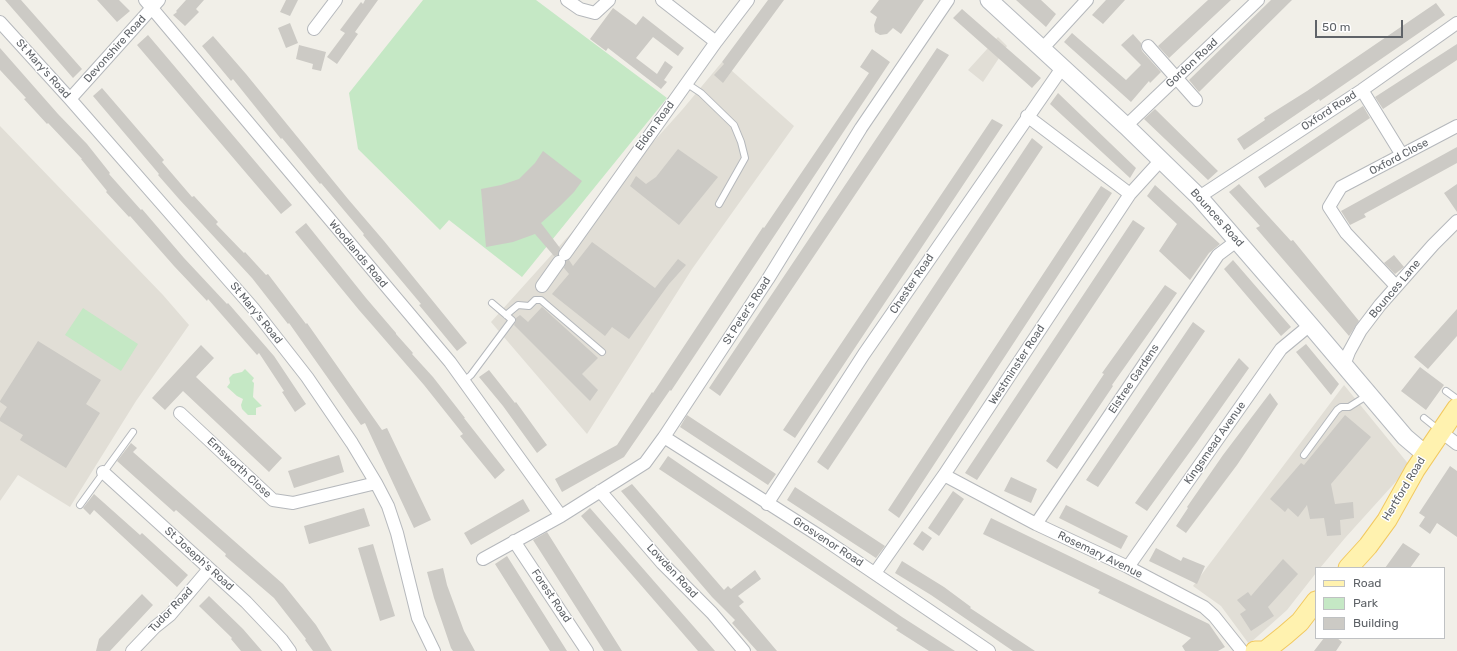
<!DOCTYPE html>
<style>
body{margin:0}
#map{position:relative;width:1457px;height:651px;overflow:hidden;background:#f1efe8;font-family:Rubik,sans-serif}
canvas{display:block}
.legend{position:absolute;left:1315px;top:567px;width:130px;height:72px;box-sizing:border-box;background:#fff;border:1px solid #bfc1c3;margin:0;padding:5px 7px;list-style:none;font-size:12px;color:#5f6368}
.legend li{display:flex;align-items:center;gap:8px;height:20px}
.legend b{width:20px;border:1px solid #bfc1c3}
.scale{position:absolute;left:1315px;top:20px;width:88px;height:18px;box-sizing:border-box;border:2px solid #5f6368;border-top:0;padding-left:5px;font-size:12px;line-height:14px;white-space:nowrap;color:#5f6368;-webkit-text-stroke:3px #fff;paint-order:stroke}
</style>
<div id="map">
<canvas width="1457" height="651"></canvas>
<ul class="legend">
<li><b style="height:5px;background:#fff2af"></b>Road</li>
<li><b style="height:11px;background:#c5e8c5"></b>Park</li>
<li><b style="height:11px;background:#cccac5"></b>Building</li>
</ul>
<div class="scale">50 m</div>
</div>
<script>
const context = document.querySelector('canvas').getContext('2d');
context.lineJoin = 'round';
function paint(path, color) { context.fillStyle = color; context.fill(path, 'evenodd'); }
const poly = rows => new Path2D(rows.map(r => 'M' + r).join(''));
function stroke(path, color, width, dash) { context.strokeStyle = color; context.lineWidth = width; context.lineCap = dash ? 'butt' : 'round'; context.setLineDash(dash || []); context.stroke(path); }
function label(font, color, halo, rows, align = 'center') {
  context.font = font + ' Rubik,sans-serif'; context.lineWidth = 3; context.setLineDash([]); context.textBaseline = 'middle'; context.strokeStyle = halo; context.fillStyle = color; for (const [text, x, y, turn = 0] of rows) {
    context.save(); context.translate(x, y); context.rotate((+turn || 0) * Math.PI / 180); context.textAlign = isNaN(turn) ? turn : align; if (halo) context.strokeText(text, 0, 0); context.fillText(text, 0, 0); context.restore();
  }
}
const education = poly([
 [998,37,1007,46,983,82,968,70],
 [722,62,794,126,692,269,587,434,491,322,682,110],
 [0,126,163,295,189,325,136,401,70,507,18,475,0,501],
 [1344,385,1410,466,1345,538,1320,568,1316,568,1316,573,1287,610,1249,644,1221,606,1193,586]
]);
const green = poly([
 [423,0,536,0,667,98,522,277,449,220,440,230,358,149,349,93],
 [83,308,138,344,121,371,65,335],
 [245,369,254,378,252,381,254,383,253,397,262,406,256,408,256,415,248,415,242,409,241,405,243,399,237,396,227,387,230,383,229,378,233,374,242,372]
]);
const building = poly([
 [5,0,21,0,82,69,73,78],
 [97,0,119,0,130,11,117,22],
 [186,0,204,0,196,9,199,12,185,26,173,15,177,12,176,11],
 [286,0,298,0,290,16,280,12],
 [365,0,378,0,355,32,358,34,337,64,327,57,345,33,340,30,361,2,363,4],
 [768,0,784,0,723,83,714,75,724,64,722,62],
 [879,0,924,0,901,34,893,28,887,34,880,35,875,32,874,25,877,17,870,12],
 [1016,0,1041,0,1056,14,1046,27],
 [1106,0,1125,0,1103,24,1092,15],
 [1208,0,1231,0,1169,58,1158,46],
 [1271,0,1292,0,1199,92,1189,80],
 [1436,3,1445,15,1320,101,1319,99,1244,150,1237,139,1265,120,1264,118,1307,91],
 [613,8,636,25,643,16,684,48,678,56,653,37,636,58,657,74,665,61,673,67,664,80,667,82,661,89,608,48,606,51,590,39],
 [962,9,1041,78,1032,88,953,18],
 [290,23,298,43,286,48,278,28],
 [1072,33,1126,80,1141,65,1121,45,1133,34,1141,43,1141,47,1142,51,1161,72,1150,83,1149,81,1131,102,1064,42],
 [148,35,292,205,281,214,137,45],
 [213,36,246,74,348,199,384,241,467,343,457,351,419,305,421,304,363,235,364,234,321,183,320,184,282,138,281,139,233,79,231,81,202,46],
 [1457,44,1457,60,1383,109,1375,97],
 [299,45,326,52,321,71,312,69,313,64,296,59],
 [0,48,58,114,87,144,110,173,109,174,141,210,142,209,184,258,227,304,228,303,274,356,306,404,295,412,282,392,284,391,259,353,257,355,208,299,207,301,174,266,130,216,129,217,106,192,107,191,81,159,82,159,48,123,47,124,24,99,26,98,0,70],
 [937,48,949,55,720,396,709,388],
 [872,49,890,62,671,391,670,390,624,457,562,492,555,479,617,445,652,392,653,393,763,227,764,228,869,73,860,67],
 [102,88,164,160,162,162,192,197,194,196,218,222,216,224,244,253,245,252,266,275,268,274,306,324,307,323,382,430,387,428,431,520,414,528,365,423,361,425,289,323,288,324,252,278,179,199,158,175,159,174,93,96],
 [1058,93,1136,168,1130,178,1050,104],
 [1363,106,1370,118,1265,188,1258,177],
 [1155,109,1218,171,1208,180,1144,119],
 [992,119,1003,125,795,438,783,430],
 [1032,138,1043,147,828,470,817,462],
 [1457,147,1457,163,1364,214,1366,217,1350,225,1341,211],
 [678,149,718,177,679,225,630,186,636,176,646,184,656,177],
 [543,151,582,181,574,192,560,206,541,223,560,248,558,255,554,256,535,234,513,242,486,247,481,189,501,185,519,179,535,163],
 [1239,184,1291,241,1293,240,1359,321,1349,336,1256,228,1260,226,1229,192],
 [1457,184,1457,212,1444,193],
 [1155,185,1220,244,1209,253,1190,280,1159,251,1177,224,1147,196],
 [1101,186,1112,193,899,518,888,510],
 [1133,220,1145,228,977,480,965,473],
 [306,223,366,298,396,333,396,334,413,353,412,354,433,377,465,418,464,418,505,470,495,479,460,436,463,434,424,385,373,326,359,310,295,232],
 [592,242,655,288,678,259,686,265,669,284,629,339,612,327,605,336,552,294,569,274,564,268,566,261,569,260,573,266],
 [1394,255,1404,267,1395,274,1384,263],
 [1233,260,1291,327,1281,336,1224,269],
 [1165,285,1177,293,1112,385,1113,386,1057,469,1046,461,1104,374,1102,373],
 [542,307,598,358,582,374,598,390,590,401,514,325,516,321,516,318,520,315,528,322],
 [1457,309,1457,336,1428,369,1414,357],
 [1193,322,1205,331,1098,487,1086,480],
 [38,341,101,380,86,404,100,413,66,468,20,440,23,435,0,421,0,418,7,407,0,402,0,401],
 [1306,344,1339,384,1331,395,1296,352],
 [201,345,214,358,196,377,282,458,269,472,183,391,165,410,152,398],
 [1239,358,1249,368,1197,442,1147,511,1135,503],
 [1420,367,1444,385,1426,410,1401,391],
 [489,370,515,403,516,402,547,445,537,453,503,406,479,377],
 [1270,393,1278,404,1237,465,1186,533,1176,526,1188,508,1187,507,1223,455],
 [687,415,776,474,768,485,680,427],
 [1345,415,1371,437,1331,484,1335,504,1353,502,1354,518,1340,520,1341,535,1327,536,1324,518,1310,519,1307,505,1298,517,1288,508,1285,512,1270,499,1301,463,1304,465],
 [131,443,137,448,133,452,283,584,316,625,332,651,313,651,305,640,306,639,274,598,225,556,226,554,176,510,174,512,117,461],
 [339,455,344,472,294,488,288,471],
 [668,456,902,617,955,651,929,651,896,630,898,628,659,469],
 [1450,466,1457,471,1457,537,1437,523,1430,534,1419,526,1425,517,1419,513],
 [1011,477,1037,489,1031,503,1004,491],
 [632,484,724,590,728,586,731,589,755,570,761,579,738,596,744,602,739,606,777,651,757,651,732,623,735,620,712,597,621,491],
 [795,487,885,546,876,558,787,500],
 [953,491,964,499,939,536,928,528],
 [94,494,140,535,142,533,188,575,177,587,94,510,90,515,83,508],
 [523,499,530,511,471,545,464,533],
 [1066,505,1128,536,1121,549,1059,518],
 [364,508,370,526,309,544,304,526],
 [590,508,715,651,698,651,581,516],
 [991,518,1209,624,1225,647,1218,651,1185,651,1182,646,1191,638,1098,593,1100,590,983,534],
 [922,531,932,538,923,551,913,544],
 [547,532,622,651,604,651,533,540],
 [1403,543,1420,554,1410,568,1385,568],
 [373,544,395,616,380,621,358,548],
 [1156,548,1181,561,1183,557,1205,566,1197,584,1149,561],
 [507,556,567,651,550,651,495,564],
 [1283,559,1298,574,1268,607,1274,616,1251,631,1240,614,1246,610,1237,600,1248,592,1251,596],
 [902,561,944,587,971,607,970,608,1035,651,1013,651,931,595,895,573],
 [443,568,447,585,464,631,475,651,453,651,451,648,434,598,427,572],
 [142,594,153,605,110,651,96,651,99,639],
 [209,596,243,629,262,651,241,651,231,639,232,638,199,606],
 [1324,638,1337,638,1342,642,1336,651,1314,651]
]);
const lane = poly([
 [686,83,701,93,734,125,741,142,745,158,719,204],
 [506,315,518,305,529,306,535,300,541,300,602,352],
 [464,381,471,375,512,320,492,303],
 [1446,391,1457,399],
 [1424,418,1439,430],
 [1304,455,1337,410,1341,407,1349,407,1368,395],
 [80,505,133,432]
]);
const street = poly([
 [145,0,450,362,561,516],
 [567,0,580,9,595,13,609,0],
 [662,0,716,42],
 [0,22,70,99,253,308,307,377,352,443,376,483,388,506,397,533,418,618,434,651],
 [314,29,336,0],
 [1148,46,1196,100],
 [1042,49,1087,0],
 [1362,90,1402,155],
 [70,99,159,0],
 [1027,116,1130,194],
 [1126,126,1258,0],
 [1199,197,1362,90,1457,23],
 [565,254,716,42,748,0],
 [542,286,559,262],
 [1396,286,1346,233,1329,207,1341,187,1457,126],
 [1344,365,1349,352,1361,330,1380,305,1433,245,1457,221],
 [180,413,273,500,293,503,376,483],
 [1440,431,1457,444],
 [664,437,818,535,989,651],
 [103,472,246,602,282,640,290,651],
 [944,475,1036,524,1128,567,1204,607,1214,616,1242,651],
 [600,491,662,563,712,613,744,651],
 [767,504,864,354,1062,68],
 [1036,524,1218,255,1238,240],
 [514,541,587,651],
 [483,559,561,516,645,463,664,437,768,279,861,128,948,0],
 [1128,567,1281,349,1310,325],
 [875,573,944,475,1130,194,1161,160],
 [132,651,155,627,170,615,209,569]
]);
const secondary = poly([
 [989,0,1126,126,1199,197,1310,325,1405,437,1425,454]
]);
const primary = poly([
 [1348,568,1368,546,1387,520,1415,470,1457,408],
 [1255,651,1265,651,1285,635,1300,622,1316,601]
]);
const streetNames = [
 ["Devonshire Road",115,49,-48],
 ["Gordon Road",1192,63,-43],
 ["St Mary's Road",43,69,48],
 ["Oxford Road",1329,111,-33],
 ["Eldon Road",655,126,-54],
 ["Oxford Close",1399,157,-28],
 ["Bounces Road",1217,218,48],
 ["Woodlands Road",358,254,50],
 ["Chester Road",912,284,-56],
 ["Bounces Lane",1395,289,-50],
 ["St Peter's Road",747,311,-57],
 ["St Mary's Road",256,313,51],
 ["Westminster Road",1017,365,-57],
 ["Elstree Gardens",1134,379,-56],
 ["Kingsmead Avenue",1215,443,-55],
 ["Emsworth Close",239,468,43],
 ["Hertford Road",1404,489,-59],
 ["Grosvenor Road",828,542,33],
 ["Rosemary Avenue",1100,555,26],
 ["St Joseph's Road",199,559,42],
 ["Lowden Road",672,571,47],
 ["Forest Road",551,596,56],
 ["Tudor Road",171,610,-46]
];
paint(education, '#e1ded6');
paint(green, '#c5e8c5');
paint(building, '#cccac5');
stroke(lane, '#b5b8bc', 8);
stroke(street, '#b5b8bc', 14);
stroke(secondary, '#b6babf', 19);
stroke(primary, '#f2c960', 21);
stroke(lane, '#fff', 6);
stroke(street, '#fff', 12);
stroke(secondary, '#fff', 17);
stroke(primary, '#fff2af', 19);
label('11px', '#5f6368', '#fff', streetNames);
</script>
